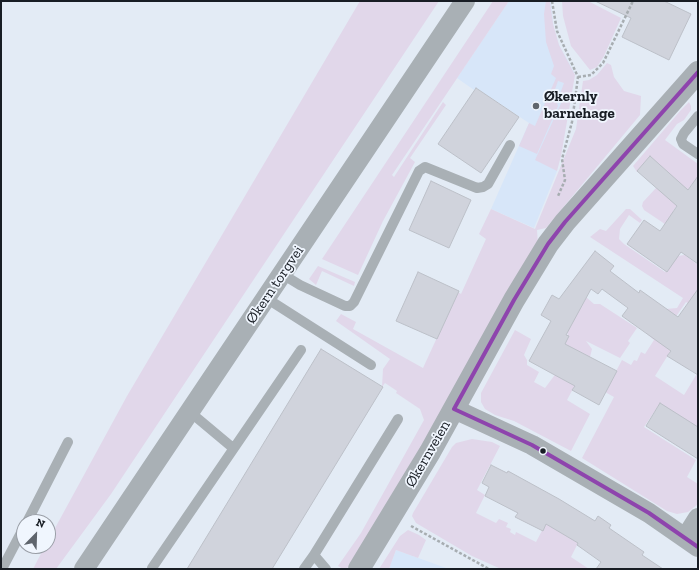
<!DOCTYPE html>
<meta charset="utf-8">
<style>
body{margin:0}
#map{position:relative;width:699px;height:570px;overflow:hidden;background:#e3ebf5;font-family:"Zilla Slab",serif}
canvas{display:block}
.frame{position:absolute;inset:0;border:2px solid #181d24;pointer-events:none}
.north{position:absolute;left:16px;top:514px;width:40px;height:40px;box-sizing:border-box;background:#f0f6fe;border:1px solid #9a9fa7;border-radius:50%;rotate:23deg;font-size:11px;font-weight:700;line-height:16px;text-align:center;color:#181d24}
.north::after{content:'';display:block;margin:auto;width:14px;height:18px;background:#5f656d;clip-path:polygon(50% 0,100% 100%,50% 72%,0 100%)}
</style>
<div id="map">
<canvas width="699" height="570"></canvas>
<div class="frame"></div>
<div class="north">N</div>
</div>
<script>
const context = document.querySelector('canvas').getContext('2d');
context.lineJoin = 'round';
function paint(path, color) { context.fillStyle = color; context.fill(path, 'evenodd'); }
const poly = rows => new Path2D(rows.map(r => 'M' + r).join(''));
function stroke(path, color, width, dash) { context.strokeStyle = color; context.lineWidth = width; context.lineCap = dash ? 'butt' : 'round'; context.setLineDash(dash || []); context.stroke(path); }
function label(font, color, halo, rows, align = 'center') {
  context.font = font + ' "Zilla Slab",serif'; context.lineWidth = 3.5; context.setLineDash([]); context.textBaseline = 'middle'; context.strokeStyle = halo; context.fillStyle = color; for (const [text, x, y, turn = 0] of rows) {
    context.save(); context.translate(x, y); context.rotate((+turn || 0) * Math.PI / 180); context.textAlign = isNaN(turn) ? turn : align; if (halo) context.strokeText(text, 0, 0); context.fillText(text, 0, 0); context.restore();
  }
}
const built = poly([
 [509,1,551,1,554,32,559,45,574,72,571,94,557,171,534,228,491,209,529,123,476,88,474,90,457,78],
 [396,550,449,569,389,569]
]);
const green = poly([
 [360,1,439,1,111,494,56,569,33,569,45,546,48,546,48,541,127,396],
 [493,1,509,1,392,175,394,177,443,102,446,105,410,158,415,162,383,221,358,275,322,259],
 [546,1,550,1,553,24,559,45,575,75,561,156,557,171,535,160,563,99,560,94,564,83,558,81,554,92,558,106,537,154,519,146,529,123,535,126,556,78,551,74,554,66,546,42,544,14],
 [562,1,588,1,621,18,604,56,597,67,590,70,571,46,563,16],
 [607,63,611,65,614,77,624,91,641,96,640,115,546,228,537,230,538,245,408,472,350,567,343,569,338,566,361,533,424,420,420,409,396,393,397,391,385,383,382,387,383,369,390,359,336,321,341,314,356,322,353,329,423,368,458,292,461,294,486,239,479,234,491,209,535,229,576,129,583,81,589,80,597,75],
 [689,102,691,106,691,110,684,120,677,124,665,140,698,164,698,188,692,184,673,211,685,220,683,238,662,222,644,210,642,206,643,202,669,174,650,157,637,172,633,166,681,110],
 [626,209,630,209,642,220,640,223,629,215,620,229,619,239,624,244,665,272,677,256,685,255,698,265,698,310,686,302,675,318,678,339,655,376,684,395,698,372,698,429,659,405,644,427,696,460,687,477,698,484,698,504,688,512,677,514,667,511,582,458,614,397,605,392,622,360,631,365,634,360,637,361,641,352,645,354,654,340,647,334,666,309,677,308,683,298,590,237,600,229,606,231],
 [318,266,355,282,354,286,322,271,316,285,309,279],
 [586,297,594,304,600,304,637,328,628,341,630,343,620,358,586,341,592,349,590,357,567,400,590,414,571,451,514,421,495,415,485,409,481,402,481,393,515,330,531,339,524,355,527,360,527,365,539,372,534,382,545,388,554,376,566,353,561,351,568,337,567,330],
 [472,439,492,442,500,446,477,490,485,495,476,513,496,523,499,519,508,523,506,527,511,529,510,532,515,535,516,532,536,542,546,523,579,541,571,557,589,569,501,569,472,556,416,523,412,516,413,513,452,447,456,443],
 [408,530,419,535,426,540,418,558,396,550,389,569,379,569,400,536]
]);
const building = poly([
 [595,1,664,1,691,14,669,60,622,37,631,18,595,1],
 [476,88,519,117,481,173,438,144,476,88],
 [650,156,688,190,698,176,698,264,681,252,667,272,627,244,644,220,660,231,677,206,637,171,650,156],
 [431,181,471,200,449,248,409,230,431,181],
 [595,251,614,266,610,271,639,293,640,290,678,317,698,289,698,375,667,356,671,351,622,316,628,308,602,289,598,294,591,289,566,335,569,336,565,344,617,371,599,405,572,390,575,386,529,361,551,321,541,315,552,295,559,299,595,251],
 [418,272,459,291,437,339,396,321,418,272],
 [321,349,383,387,272,569,187,569,321,349],
 [660,403,698,427,698,459,646,426,660,403],
 [491,465,507,473,508,471,559,499,595,521,598,516,611,525,609,528,644,552,642,555,663,569,596,569,601,562,577,545,578,543,546,524,543,531,515,517,518,513,485,496,489,487,482,483,491,465]
]);
const path = poly([
 [552,1,557,31,578,77,572,122,562,159,565,180,558,196],
 [578,77,591,75,603,63,633,1],
 [411,526,489,569]
]);
const service = poly([
 [698,116,684,133,681,139,683,144,698,154],
 [282,274,300,285,345,306,350,306,354,302,419,171,425,167,477,188,483,187,488,184,510,145],
 [266,298,371,365],
 [190,412,233,448],
 [27,522,68,442],
 [152,568,301,350],
 [2,569,24,527],
 [304,569,314,555],
 [326,569,314,555,398,419]
]);
const minor = poly([
 [454,409,532,445,649,513,698,547],
 [686,537,698,518],
 [84,569,465,1]
]);
const tertiary = poly([
 [359,569,430,452,514,300,548,244,565,222,698,72]
]);
const bus1 = poly([
 [698,72,565,222,548,244,514,300,454,409,532,445,649,513,698,547]
]);
const markers = [
 [536,106,4,"#5f656d"],
 [543,451,3.5,"#181d24"]
];
const poiNames = [
 ["Økernly",544,97],
 ["barnehage",544,114]
];
const streetNames = [
 ["Økern torgvei",275,285,-56],
 ["Økernveien",428,454,-60]
];
paint(built, '#d7e6f9');
paint(green, '#e1d7ea');
paint(building, '#d0d3dc');
stroke(building, '#bcc0c8', 1);
stroke(path, '#a7adb1', 2.5, [3, 2]);
stroke(service, '#a9b0b5', 10);
stroke(minor, '#a9b0b5', 20);
stroke(tertiary, '#a9b0b5', 22);
stroke(bus1, '#8e44ad', 4);
for (const [x, y, r, color] of markers) { const dot = new Path2D(); dot.arc(x, y, r, 0, 2 * Math.PI); context.fillStyle = color; context.fill(dot); stroke(dot, '#f0f6fe', 1.5); }
label('bold 15px', '#181d24', '#f0f6fe', poiNames, 'left');
label('15px', '#181d24', '#f0f6fe', streetNames);
</script>
